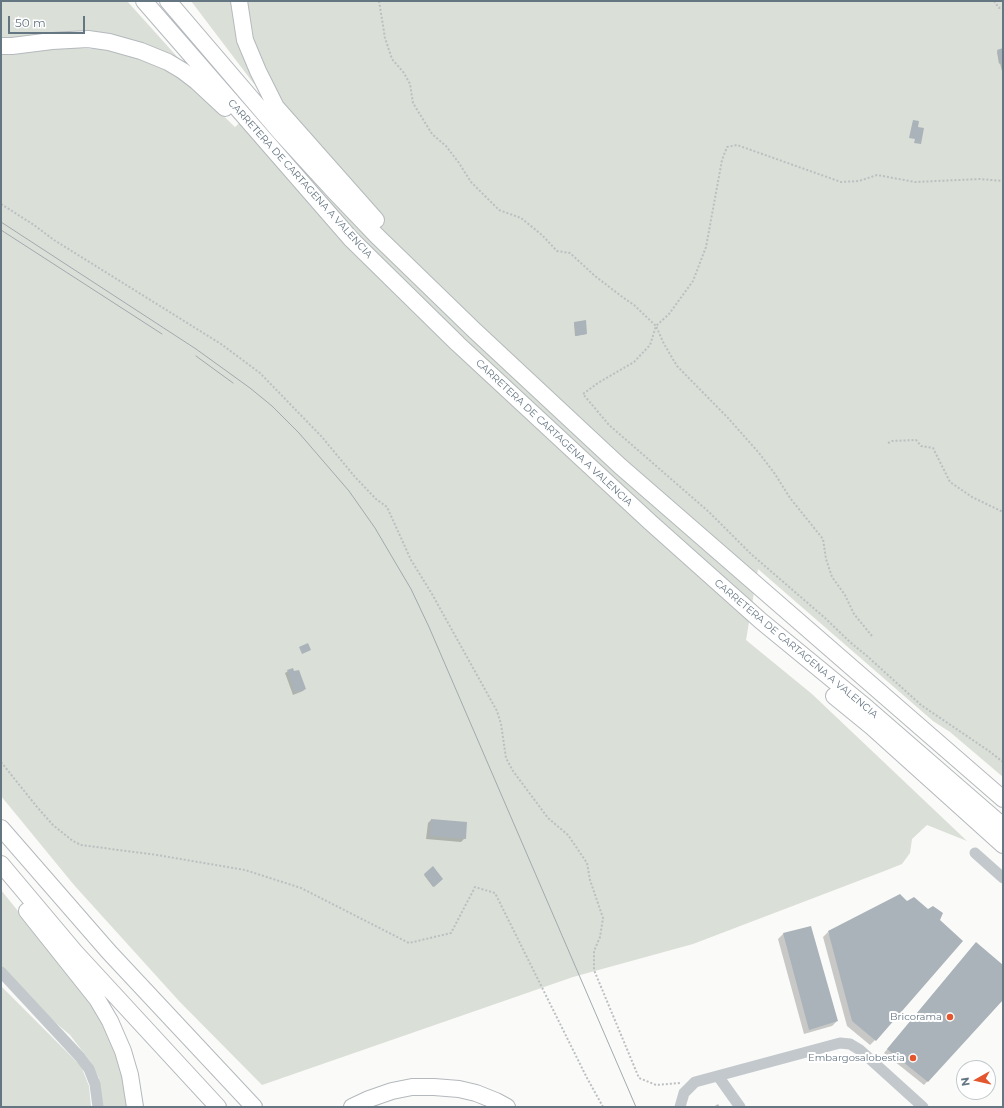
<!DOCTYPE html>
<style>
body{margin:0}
#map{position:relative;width:1004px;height:1108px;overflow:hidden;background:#fafaf8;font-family:Montserrat,sans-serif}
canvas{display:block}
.frame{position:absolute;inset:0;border:2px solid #657683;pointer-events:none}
.north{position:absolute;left:956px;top:1060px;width:40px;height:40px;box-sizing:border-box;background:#fff;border:1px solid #c1c8cd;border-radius:50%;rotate:262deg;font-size:11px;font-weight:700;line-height:16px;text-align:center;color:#657683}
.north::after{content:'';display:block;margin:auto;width:14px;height:18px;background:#e4572e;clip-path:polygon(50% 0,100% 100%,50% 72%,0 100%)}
.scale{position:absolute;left:8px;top:16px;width:77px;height:18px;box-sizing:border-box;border:2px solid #657683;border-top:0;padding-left:5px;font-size:12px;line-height:14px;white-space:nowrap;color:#657683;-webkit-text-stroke:3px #fff;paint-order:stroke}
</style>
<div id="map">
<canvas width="1004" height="1108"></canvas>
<div class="frame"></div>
<div class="north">N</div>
<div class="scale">50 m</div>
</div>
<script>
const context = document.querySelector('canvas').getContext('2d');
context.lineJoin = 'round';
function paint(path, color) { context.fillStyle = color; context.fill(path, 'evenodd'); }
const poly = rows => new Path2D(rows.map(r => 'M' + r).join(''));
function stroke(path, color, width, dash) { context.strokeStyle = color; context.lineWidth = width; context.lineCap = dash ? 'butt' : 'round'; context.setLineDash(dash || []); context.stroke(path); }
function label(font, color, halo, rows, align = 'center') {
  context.font = font + ' Montserrat,sans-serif'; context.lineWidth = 4; context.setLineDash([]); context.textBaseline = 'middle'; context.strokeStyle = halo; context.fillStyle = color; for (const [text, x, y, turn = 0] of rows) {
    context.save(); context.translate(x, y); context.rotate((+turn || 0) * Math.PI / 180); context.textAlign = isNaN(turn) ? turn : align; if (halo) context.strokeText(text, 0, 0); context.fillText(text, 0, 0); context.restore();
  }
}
const green = poly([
 [1,1,127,1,181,61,149,50,1,42],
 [191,1,232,1,258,82,254,84],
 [243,1,1003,1,1003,777,950,732,933,721,758,569,746,640,812,694,967,841,927,825,912,839,910,853,902,864,887,870,693,944,573,977,262,1085,179,1001,74,885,1,796,1,52,56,47,99,49,127,54,158,66,187,83,209,102,235,127,268,97,254,47],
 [1,890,80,988,100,1018,115,1051,124,1083,127,1107,101,1107,99,1078,90,1061,70,1035,49,1017,1,967],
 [1,986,81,1066,89,1086,91,1107,1,1107]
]);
const shadow = poly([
 [1003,49,1003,71,1002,71,1000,63,999,64,997,52],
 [574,323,575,323,586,334,575,336],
 [292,669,305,689,303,691,293,695,285,673],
 [431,820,465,838,461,842,426,839,428,823],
 [433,868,442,879,433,887,424,875],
 [811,928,837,1021,832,1026,804,1034,778,939,783,934],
 [828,932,875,1040,870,1045,847,1026,823,937],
 [973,946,1003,967,1003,999,924,1085,884,1053],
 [718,1104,720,1107,713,1107]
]);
const building = poly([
 [1003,48,1003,69,1001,63,1000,64,997,50],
 [913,120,919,121,918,127,924,128,921,144,914,143,915,139,909,138],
 [586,320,587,334,576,336,574,322],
 [308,643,311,650,302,654,299,647],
 [293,668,294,671,299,670,306,689,295,693,287,670],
 [431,819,467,822,466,839,430,836],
 [433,866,443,879,434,887,424,874],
 [900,894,907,901,914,897,928,909,933,906,943,913,940,920,963,941,876,1041,852,1021,828,931],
 [811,926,838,1021,809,1030,783,933],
 [976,942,1003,965,1003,1000,928,1082,887,1049]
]);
const path = poly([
 [379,1,385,38,392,59,404,73,410,84,413,103,432,134,446,146,459,163,471,182,499,210,521,218,542,235,557,251,570,253,595,276,621,296,634,305,656,326,650,345,634,362,598,383,583,394,609,425,709,512,751,554,825,618,850,642,867,656,921,705,989,751,1003,762],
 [994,1,999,8,1003,6],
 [1,204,34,225,54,240,221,344,260,373,322,437,355,477,376,499,387,507,411,560,432,594,497,711,501,724,506,758,513,771,548,818,568,835,587,863,590,880,603,918,600,937,594,951,594,970,639,1078,656,1085,680,1083],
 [888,443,892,441,916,440,921,446,933,448,950,482,972,497,1003,512],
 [872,636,854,614,845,595,832,577,826,559,823,539,790,498,775,474,759,453,728,418,677,366,664,344,656,326,669,314,693,281,706,247,722,160,727,147,737,145,841,182,859,181,877,175,915,182,980,179,1003,181],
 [1,762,37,807,53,825,73,841,81,845,157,855,245,870,301,888,409,943,451,933,475,887,495,893,587,1078,603,1107]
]);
const minor = poly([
 [975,853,1003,878],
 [1,972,80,1057,89,1069,95,1084,98,1107],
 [718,1076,740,1107],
 [680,1107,684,1093,695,1082,840,1043,850,1044,860,1050,923,1107]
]);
const highway = poly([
 [144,1,351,239,458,344,650,522,761,621,867,708,1003,826],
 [168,1,280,132,335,192,377,236,474,330,620,466,1003,799],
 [239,1,245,40,258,71,276,107,376,220],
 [1,46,12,46,52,41,88,39,109,42,141,51,168,62,183,71,196,81,225,108],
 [834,696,872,727,1003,845],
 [1,828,109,952,254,1107],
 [1,864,75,952,218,1107],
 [27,911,97,999,110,1021,123,1051,130,1075,135,1107],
 [352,1107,369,1099,392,1091,412,1087,434,1087,459,1089,476,1093,496,1101,507,1107]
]);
const tram = poly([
 [1,222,196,349,250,388,272,406,299,433,349,491,375,528,395,562,411,589,429,627,636,1107],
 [1,230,162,334],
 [196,356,233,383]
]);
const markers = [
 [950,1017,4,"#e4572e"],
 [913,1058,4,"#e4572e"]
];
const streetNames = [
 ["CARRETERA DE CARTAGENA A VALENCIA",300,179,48],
 ["CARRETERA DE CARTAGENA A VALENCIA",554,433,43],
 ["CARRETERA DE CARTAGENA A VALENCIA",796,649,40]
];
const poiNames = [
 ["Bricorama",942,1017],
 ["Embargosalobestia",905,1058]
];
paint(green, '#dadfd7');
paint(shadow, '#0003');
paint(building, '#aab3b9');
stroke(highway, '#b4b9bd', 18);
stroke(path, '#bbbfc2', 2, [2, 2]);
stroke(minor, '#c3c8cc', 11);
stroke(highway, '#fff', 16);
stroke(tram, '#a2aab0', 1);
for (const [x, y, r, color] of markers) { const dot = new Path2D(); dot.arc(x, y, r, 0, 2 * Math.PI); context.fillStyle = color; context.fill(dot); stroke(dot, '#fff', 1.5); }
label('10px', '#657683', '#fff', streetNames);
label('10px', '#657683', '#fff', poiNames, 'right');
</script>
